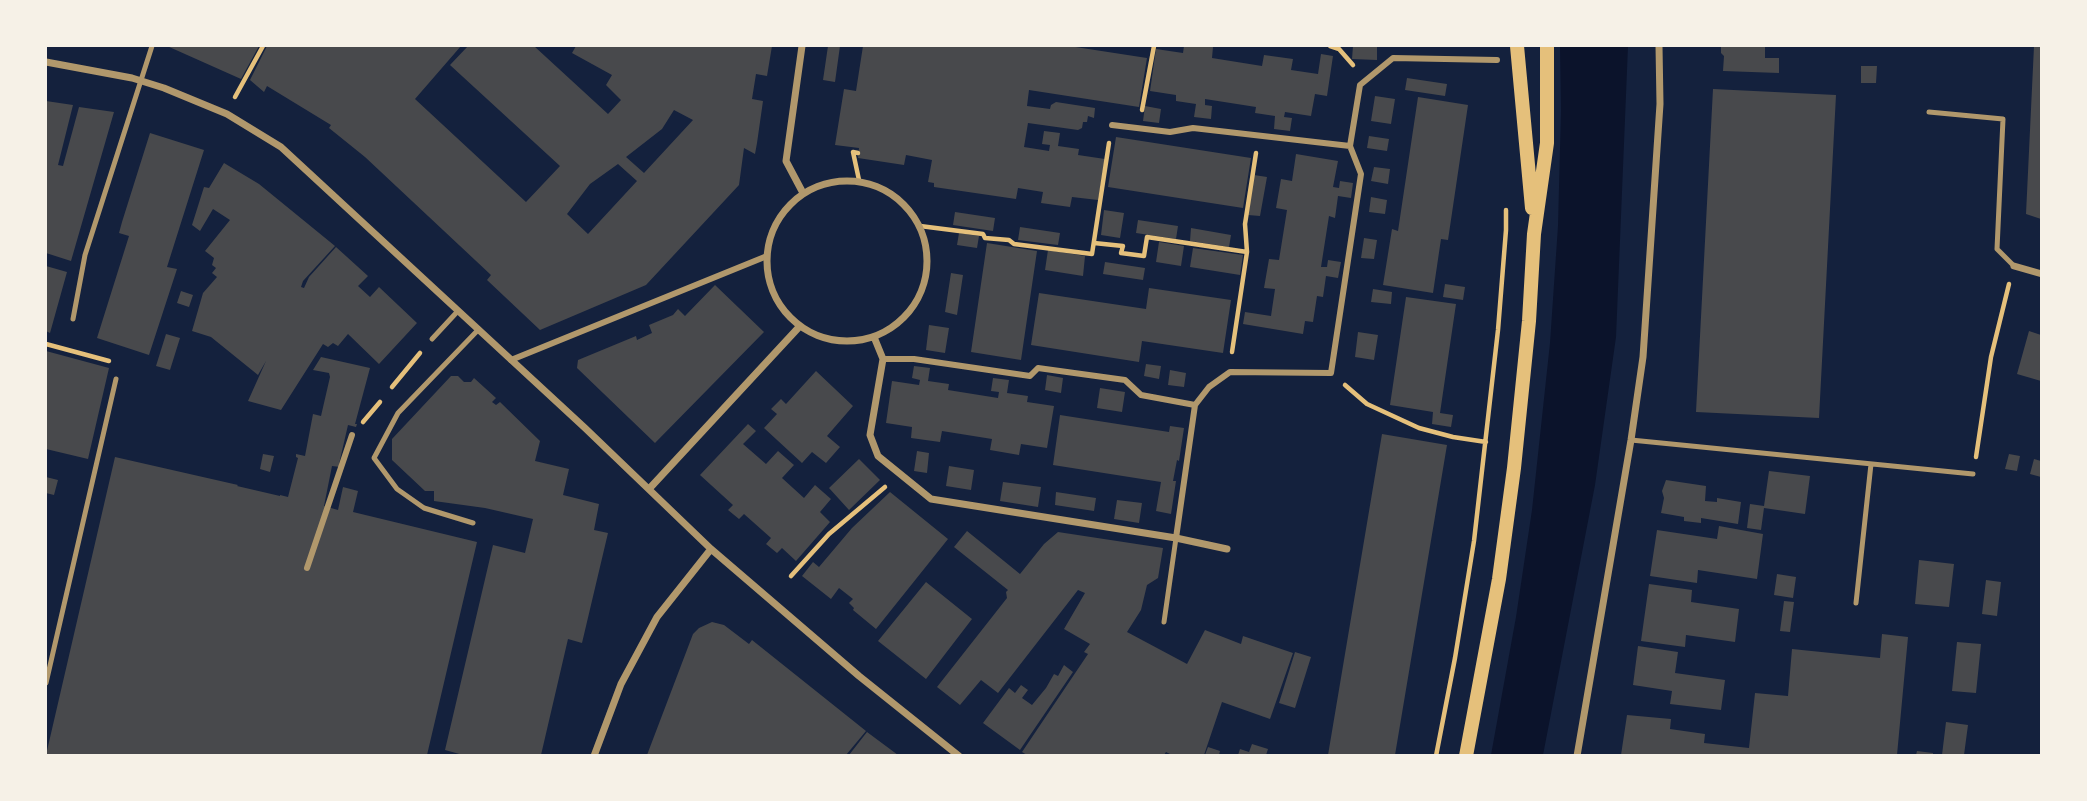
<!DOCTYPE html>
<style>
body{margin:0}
#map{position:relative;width:2087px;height:801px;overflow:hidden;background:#14213d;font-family:"Asap Condensed",sans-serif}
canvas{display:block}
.frame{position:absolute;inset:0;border:47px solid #f6f1e7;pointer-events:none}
</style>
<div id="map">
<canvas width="2087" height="801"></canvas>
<div class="frame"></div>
</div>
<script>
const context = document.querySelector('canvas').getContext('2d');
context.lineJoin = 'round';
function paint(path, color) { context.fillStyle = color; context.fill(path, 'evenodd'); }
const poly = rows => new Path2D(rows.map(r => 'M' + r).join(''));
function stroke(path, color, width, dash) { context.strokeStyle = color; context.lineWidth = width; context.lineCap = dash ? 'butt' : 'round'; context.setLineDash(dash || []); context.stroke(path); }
const water = poly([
 [1560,46,1628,46,1616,337,1595,485,1543,755,1491,755,1516,617,1532,510,1550,343,1558,226,1561,111]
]);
const building = poly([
 [167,46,259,46,241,79],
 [267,46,461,46,415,99,526,202,560,166,450,65,468,46,534,46,608,114,621,100,606,85,612,75,572,53,576,46,772,46,767,76,756,74,752,99,763,101,757,143,755,154,744,148,739,185,646,285,540,330,487,280,491,275,365,157,329,128,331,125,267,86,264,92,250,80],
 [674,110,693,120,644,173,626,157,662,129],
 [618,164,637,181,588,234,567,214,590,184],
 [828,46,840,46,835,82,823,80],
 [863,46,1069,46,1147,58,1139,107,1029,90,1027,106,1050,109,1051,105,1056,102,1095,108,1094,118,1088,116,1087,122,1083,122,1082,128,1078,130,1028,123,1024,147,1049,151,1050,145,1042,144,1044,131,1060,133,1058,146,1079,149,1078,155,1105,159,1098,200,1072,197,1070,207,1041,203,1043,192,1018,188,1016,199,934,187,934,183,928,182,932,160,906,155,904,165,858,158,859,148,835,145,844,89,856,91],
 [1184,46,1213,47,1212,58,1262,66,1264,55,1293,59,1291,70,1318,74,1321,54,1333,56,1327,96,1315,94,1311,116,1285,112,1284,117,1292,118,1290,131,1274,129,1275,116,1255,113,1256,107,1205,99,1205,105,1212,106,1211,119,1194,117,1196,104,1176,101,1176,95,1150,91,1156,49,1183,53],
 [1353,46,1377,46,1377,60,1352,59],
 [1721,46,1765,46,1765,58,1779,58,1779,73,1723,71,1724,56,1721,53],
 [2034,46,2041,46,2041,219,2026,214],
 [1861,66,1877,66,1876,83,1861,83],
 [1407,78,1447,84,1445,96,1405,90],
 [1713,89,1836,95,1819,418,1696,412],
 [1375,96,1395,99,1391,124,1371,121],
 [1418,97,1468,105,1448,240,1441,239,1433,293,1383,285,1392,229,1398,231],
 [46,101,73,105,58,165,63,166,79,107,114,112,71,261,46,253],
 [1145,106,1161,109,1159,123,1143,121],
 [150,133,204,150,167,267,177,269,149,355,97,338,129,236,119,233,122,222],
 [1369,136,1389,139,1387,151,1367,148],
 [1116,137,1251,158,1243,208,1108,187],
 [1296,154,1338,161,1333,187,1339,188,1340,181,1353,183,1351,198,1338,196,1335,218,1329,216,1321,267,1327,267,1328,260,1341,262,1338,278,1326,276,1323,297,1317,296,1313,322,1305,321,1303,334,1243,324,1245,312,1271,316,1275,289,1264,288,1269,259,1279,260,1287,210,1276,208,1281,179,1292,181],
 [224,163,259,184,335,246,303,281,301,287,304,288,309,277,336,247,368,276,358,286,370,297,379,287,417,323,379,364,348,334,338,346,333,343,328,347,323,344,281,410,248,401,266,361,258,375,211,337,192,331,203,293,217,277,212,273,216,268,212,265,214,258,205,251,230,220,213,209,200,231,192,225,204,187,209,188],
 [1374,167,1390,169,1388,184,1371,181],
 [1254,175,1267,177,1260,216,1248,215],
 [1371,197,1387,200,1385,214,1369,212],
 [1104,210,1124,213,1120,238,1101,235],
 [955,212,995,218,993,231,953,225],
 [1138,220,1178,226,1176,239,1136,233],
 [1020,227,1060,233,1058,245,1018,240],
 [1191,228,1231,235,1229,247,1190,241],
 [959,233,979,236,977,248,957,245],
 [1364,238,1377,240,1374,259,1361,258],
 [1159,242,1184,246,1181,266,1156,262],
 [987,243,1037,251,1021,360,971,352],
 [1193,248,1243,255,1240,275,1190,267],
 [1048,250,1085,256,1083,276,1045,270],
 [1105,262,1145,268,1143,280,1103,274],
 [46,266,67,272,50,333,46,331],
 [951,273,963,275,957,315,945,312],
 [1445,284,1465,287,1463,300,1443,297],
 [715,285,764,332,655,443,577,368,578,360,636,336,637,340,652,333,649,325,673,315,678,309,685,316],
 [1149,288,1231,300,1223,353,1142,341,1139,362,1031,345,1039,293,1146,309],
 [1373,289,1392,292,1391,304,1371,302],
 [181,291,193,295,189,307,177,303],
 [1406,297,1456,304,1440,413,1453,415,1451,427,1432,424,1433,412,1390,405],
 [929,325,949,328,945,353,926,350],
 [2029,331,2041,335,2041,381,2017,374],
 [1358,332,1378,335,1374,360,1355,357],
 [166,334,180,338,170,370,156,366],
 [46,351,109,368,88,459,46,449],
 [321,357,370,368,355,424,357,424,356,427,348,425,339,464,341,465,340,467,332,466,324,506,338,510,343,487,358,491,353,512,477,542,427,755,46,755,115,457,238,485,237,486,280,496,280,495,288,497,298,458,296,457,296,454,305,456,313,414,321,416,330,377,329,373,313,370],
 [1146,364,1161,366,1159,379,1144,376],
 [914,366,930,368,928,381,949,384,948,390,998,398,999,392,991,391,993,378,1009,380,1007,393,1028,396,1027,402,1054,406,1047,448,1021,444,1019,455,990,450,992,439,942,431,940,442,911,438,912,427,886,423,892,381,919,385,920,380,912,378],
 [1170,370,1186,373,1184,387,1168,385],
 [816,371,853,406,827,436,840,447,826,463,812,452,802,463,764,428,777,414,771,409,781,399,786,404],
 [1047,375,1063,378,1061,393,1045,390],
 [451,376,458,376,464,382,471,382,474,378,496,398,492,402,496,405,500,402,540,441,535,461,569,469,563,495,599,504,594,530,608,533,582,643,568,639,541,755,463,755,445,750,493,545,525,553,533,519,485,508,434,501,434,491,425,491,392,460,392,439],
 [1100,388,1125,392,1122,412,1097,408],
 [1060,415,1169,432,1170,426,1184,428,1179,461,1177,460,1173,481,1176,481,1171,514,1156,511,1161,482,1053,465],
 [748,424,756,431,743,444,766,464,778,451,794,465,782,478,804,498,815,485,831,499,820,512,830,522,796,561,782,548,777,553,766,544,771,538,744,514,739,519,728,510,733,505,700,475],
 [1382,434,1447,445,1395,755,1328,755],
 [917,451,929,453,927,473,914,471],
 [263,454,274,456,270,472,260,469],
 [2009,454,2020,456,2017,471,2005,469],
 [859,459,880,480,849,510,829,488],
 [2034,459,2041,461,2041,477,2030,474],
 [949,466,974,470,971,490,946,486],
 [1769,471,1810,476,1805,514,1764,508,1761,530,1747,528,1750,504,1764,506],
 [46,477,58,480,54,495,46,493],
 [1666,480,1706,486,1705,501,1717,502,1717,498,1741,502,1738,524,1701,518,1701,523,1684,521,1684,517,1661,513,1664,498,1662,491],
 [1003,482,1041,487,1038,507,1000,501],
 [890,492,948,539,876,629,853,610,854,608,849,603,853,599,839,588,831,599,802,576,813,562,819,567,852,528],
 [1056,492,1096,498,1094,511,1055,505],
 [1117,500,1142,503,1139,523,1114,519],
 [1719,526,1763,534,1757,579,1698,570,1697,583,1650,576,1657,530,1717,539],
 [967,531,1020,574,1044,544,1058,532,1163,548,1158,578,1147,585,1141,610,1127,632,1187,664,1205,630,1241,644,1243,636,1293,653,1270,719,1222,702,1204,755,1172,755,1166,752,1164,755,1027,755,1022,752,1088,654,1084,652,1090,644,1064,629,1085,593,1078,590,998,693,981,680,960,705,937,687,1007,598,1006,592,1008,590,954,547],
 [1919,560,1954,564,1949,607,1915,604],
 [1777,574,1796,577,1793,598,1774,595],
 [1986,580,2001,582,1997,616,1982,614],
 [926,582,972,619,926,679,878,641],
 [1649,584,1692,590,1691,602,1739,609,1735,642,1686,635,1685,647,1641,641],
 [1784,601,1794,602,1790,632,1780,631],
 [712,622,724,625,749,644,752,640,866,731,846,755,647,755,693,634,699,628],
 [1882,634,1908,637,1897,755,1621,755,1627,715,1671,719,1670,729,1705,734,1704,743,1749,748,1755,693,1788,696,1792,649,1880,658],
 [1957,642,1981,644,1976,693,1952,691],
 [1638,646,1678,652,1675,673,1725,680,1721,710,1670,704,1672,691,1633,685],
 [1295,652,1311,657,1295,708,1279,703],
 [1064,665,1073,672,1020,750,983,723,1009,688,1015,693,1021,685,1028,690,1022,698,1032,705,1046,688,1054,674,1058,676],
 [1946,722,1968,725,1964,755,1942,755],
 [867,732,898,755,849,755],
 [1252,744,1268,749,1266,755,1238,755,1240,749,1249,752],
 [1208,747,1220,751,1219,755,1205,755],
 [1917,751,1933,753,1933,755,1916,755]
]);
const path = poly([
 [1330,46,1339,49,1353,65],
 [235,97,263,46],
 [1142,110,1154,46],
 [858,153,853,152,859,180],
 [920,226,983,234,985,238,1009,240,1014,244,1092,254,1109,143],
 [1094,243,1123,246,1121,253,1144,256,1147,237,1247,252,1245,224,1256,153],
 [46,344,109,361],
 [1232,352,1247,252],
 [1345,385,1367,404,1419,428,1453,437,1486,442],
 [392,387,420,353],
 [363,422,380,402],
 [1976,457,1991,357,2009,284],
 [791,576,829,534,885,487],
 [1436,756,1455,658,1474,541,1498,330,1506,230,1506,210]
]);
const service = poly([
 [1929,112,2003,119,1997,249,2014,266],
 [73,319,85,255,152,46],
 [432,339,457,312],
 [1631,440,1973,474],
 [473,523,424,508,397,489,374,458,398,413,478,330],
 [1856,603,1871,464],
 [1164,622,1176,538],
 [46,683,116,379]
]);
const pedestrian = poly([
 [1112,125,1170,132,1193,128,1350,146],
 [883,359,914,359,1030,376,1038,368,1125,380,1141,395,1195,405,1209,387,1230,372,1331,373,1361,174,1350,146,1360,85,1393,58,1497,60],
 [511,360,767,256],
 [1176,538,1195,405],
 [307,568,352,435]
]);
const minor = poly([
 [802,46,786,161,803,193],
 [46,62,132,78,164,88,227,114,281,147,585,428,711,549,859,676,959,756],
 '767 261a80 80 0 1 1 160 0a80 80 0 1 1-160 0Z',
 [2014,266,2042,274],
 [874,337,883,359,870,435,878,456,931,499,1176,538,1227,549],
 [649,489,800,326],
 [594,756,621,684,657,617,711,549],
 [1577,756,1631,440,1643,357,1660,104,1659,46]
]);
const secondary = poly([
 [1517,46,1532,208],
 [1466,756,1499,579,1514,468,1529,321,1534,234,1547,143,1547,46]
]);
paint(water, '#0b132b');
paint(building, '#48494c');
stroke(path, '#e5c07b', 4.5);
stroke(service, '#b1986c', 5);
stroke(pedestrian, '#b1986c', 6);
stroke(minor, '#b1986c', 7);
stroke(secondary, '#e5c07b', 14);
</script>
